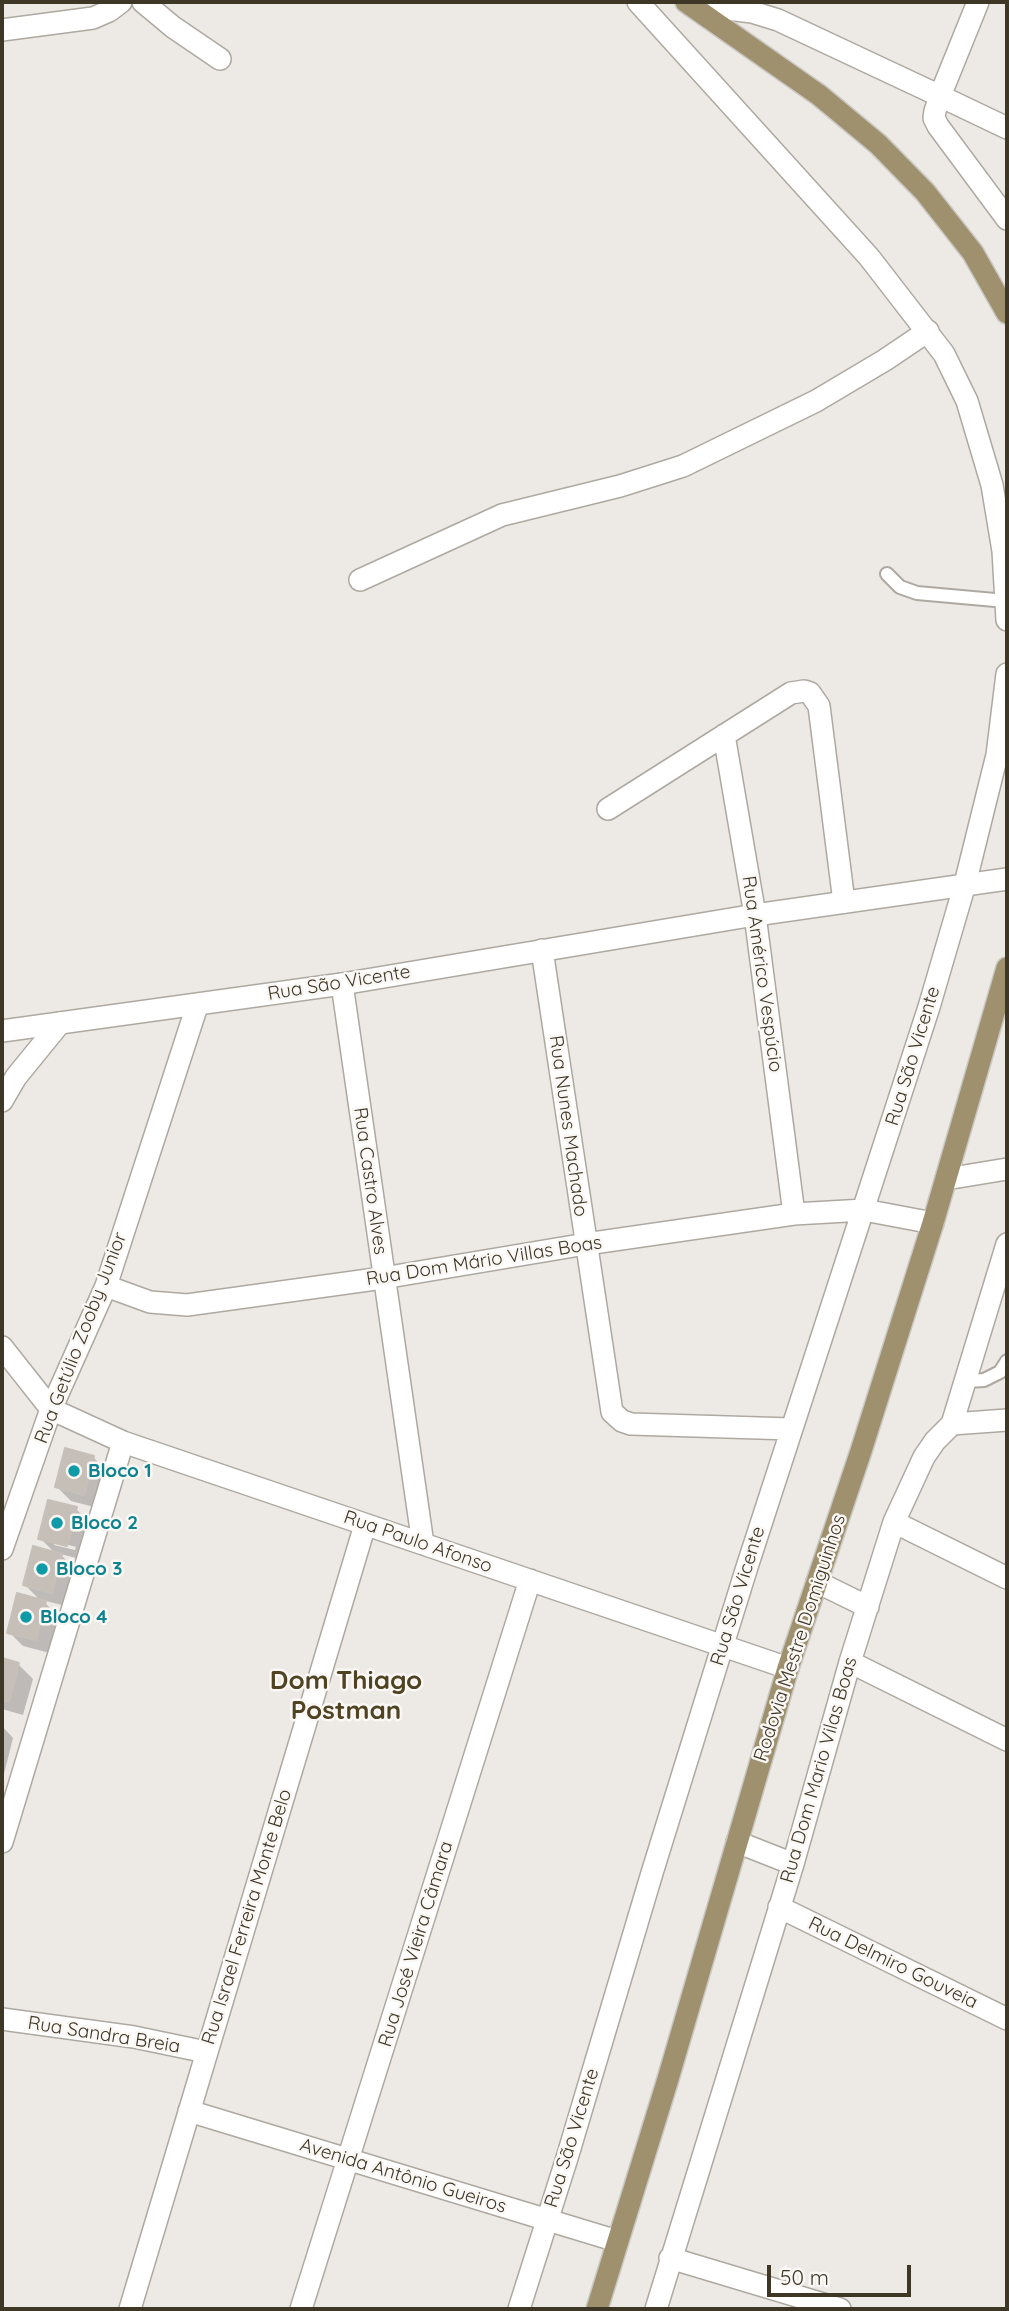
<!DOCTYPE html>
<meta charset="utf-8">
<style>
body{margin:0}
#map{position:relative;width:1009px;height:2311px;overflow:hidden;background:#ede9e5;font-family:Quicksand,sans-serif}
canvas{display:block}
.frame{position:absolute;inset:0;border:4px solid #3e3725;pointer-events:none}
.scale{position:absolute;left:767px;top:2265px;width:144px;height:32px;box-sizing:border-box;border:4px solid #3e3725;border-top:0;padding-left:9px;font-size:21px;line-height:24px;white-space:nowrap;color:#3e3725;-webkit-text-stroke:5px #faf7f5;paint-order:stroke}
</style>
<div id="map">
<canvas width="1009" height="2311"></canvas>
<div class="frame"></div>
<div class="scale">50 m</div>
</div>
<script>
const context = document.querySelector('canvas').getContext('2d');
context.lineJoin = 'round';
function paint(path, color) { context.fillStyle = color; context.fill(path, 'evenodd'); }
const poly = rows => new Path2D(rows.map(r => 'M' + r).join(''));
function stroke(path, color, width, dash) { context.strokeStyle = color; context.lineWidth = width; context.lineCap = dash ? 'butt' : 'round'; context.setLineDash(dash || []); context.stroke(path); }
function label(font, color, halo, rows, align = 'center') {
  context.font = font + ' Quicksand,sans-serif'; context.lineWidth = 5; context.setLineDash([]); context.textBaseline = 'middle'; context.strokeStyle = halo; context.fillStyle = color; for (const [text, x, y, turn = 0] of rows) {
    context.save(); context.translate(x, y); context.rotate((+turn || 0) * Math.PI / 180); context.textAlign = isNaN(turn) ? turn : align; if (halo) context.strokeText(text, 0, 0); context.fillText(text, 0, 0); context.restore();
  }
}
const shadow = poly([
 [93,1457,107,1471,98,1508,71,1501,57,1487],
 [76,1509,90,1523,81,1559,60,1554,75,1569,66,1606,42,1600,59,1617,50,1653,23,1646,9,1632,42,1602,25,1585,55,1553,40,1538],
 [54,1541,76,1547,75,1550,54,1545],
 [2,1660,18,1664,33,1679,23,1715,2,1709],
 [2,1726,13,1738,4,1774,2,1773]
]);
const building = poly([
 [65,1448,94,1456,84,1495,55,1487,65,1448],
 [48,1500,77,1507,67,1546,38,1539,48,1500],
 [33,1546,62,1554,52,1593,23,1585,33,1546],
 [17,1593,46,1601,36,1640,7,1633,17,1593],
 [2,1658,19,1663,9,1702,2,1700,2,1658]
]);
const service = poly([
 [887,574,900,587,917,593,1006,601],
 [967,1381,984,1380,1000,1372,1007,1361]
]);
const minor = poly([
 [143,2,173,27,220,59],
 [638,2,869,257,944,354,967,401,992,485,1003,551,1007,620],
 [978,2,940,96,1007,128],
 [700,11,728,9,752,12,778,20,940,96,935,111,934,118,938,126,1007,219],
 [2,30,93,18,109,11,121,2],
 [360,580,502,515,620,486,683,466,816,401,885,360,928,331],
 [724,735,755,915,794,1214],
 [608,809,791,693,804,691,810,693,819,706,844,902],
 [542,950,612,1412,622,1421,631,1424,791,1429],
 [342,984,423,1544],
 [2,1101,16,1077,60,1023],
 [946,1179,1007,1169],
 [106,1286,150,1302,187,1305,383,1278,586,1244,794,1214,864,1210,933,1223],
 [2,1347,51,1409,123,1442,788,1668],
 [952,1424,1007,1420],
 [894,1522,1007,1578],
 [2,1549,51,1409,106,1286,197,1006],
 [817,1582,868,1607],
 [850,1662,1007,1740],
 [2,1842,123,1442],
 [737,1842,793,1864],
 [779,1907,1007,2019],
 [2,2019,134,2037,206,2052],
 [189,2111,617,2241],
 [670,2258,840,2309],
 [130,2309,365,1525],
 [301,2309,530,1580],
 [519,2309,567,2158,652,1873,747,1567,929,1007,965,884,997,755,1007,674],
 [656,2309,793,1864,850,1662,894,1522,924,1457,935,1441,952,1424,1007,1244]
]);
const tertiary = poly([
 [2,1031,342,984,755,915,1007,879]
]);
const primary = poly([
 [686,2,819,95,878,144,925,192,973,253,1007,313],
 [597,2309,668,2079,788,1668,861,1451,933,1223,1007,968]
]);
const markers = [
 [74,1471,7,"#0f9aa8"],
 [57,1523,7,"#0f9aa8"],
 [42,1569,7,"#0f9aa8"],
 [26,1617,7,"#0f9aa8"]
];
const streetNames = [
 ["Rua Américo Vespúcio",762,974,82],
 ["Rua São Vicente",339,983,-9],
 ["Rua São Vicente",913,1056,-73],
 ["Rua Nunes Machado",568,1126,82],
 ["Rua Castro Alves",370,1181,82],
 ["Rua Dom Mário Villas Boas",484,1261,-9],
 ["Rua Getúlio Zooby Junior",81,1338,-69],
 ["Rua Paulo Afonso",418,1542,19],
 ["Rua São Vicente",738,1596,-73],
 ["Rodovia Mestre Domiguinhos",800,1638,-72],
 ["Rua Dom Mario Vilas Boas",819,1770,-74],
 ["Rua Israel Ferreira Monte Belo",247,1917,-73],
 ["Rua José Vieira Câmara",416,1944,-73],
 ["Rua Delmiro Gouveia",893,1963,26],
 ["Rua Sandra Breia",104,2035,9],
 ["Rua São Vicente",572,2138,-73],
 ["Avenida Antônio Gueiros",403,2176,17]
];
const cultureNames = [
 ["Bloco 1",88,1471],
 ["Bloco 2",71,1523],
 ["Bloco 3",56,1569],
 ["Bloco 4",40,1617]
];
const districtNames = [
 ["Dom Thiago",346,1681],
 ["Postman",346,1711]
];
paint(shadow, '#0003');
paint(building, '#c5bfb7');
stroke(building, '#c6c0b8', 2);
stroke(service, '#aea9a0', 16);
stroke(minor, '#aea9a0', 24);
stroke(tertiary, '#aea9a0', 24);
stroke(primary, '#c9c7c2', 24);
stroke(service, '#fff', 12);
stroke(minor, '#fff', 21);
stroke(tertiary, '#fff', 21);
stroke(primary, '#9f916d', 21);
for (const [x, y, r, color] of markers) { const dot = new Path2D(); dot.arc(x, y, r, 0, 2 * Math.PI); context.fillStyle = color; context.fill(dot); stroke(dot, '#faf7f5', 2.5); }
label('19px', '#3e3725', '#faf7f5', streetNames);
label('bold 19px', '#0d838f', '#faf7f5', cultureNames, 'left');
label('bold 26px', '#4f4322', '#faf7f5', districtNames);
</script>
